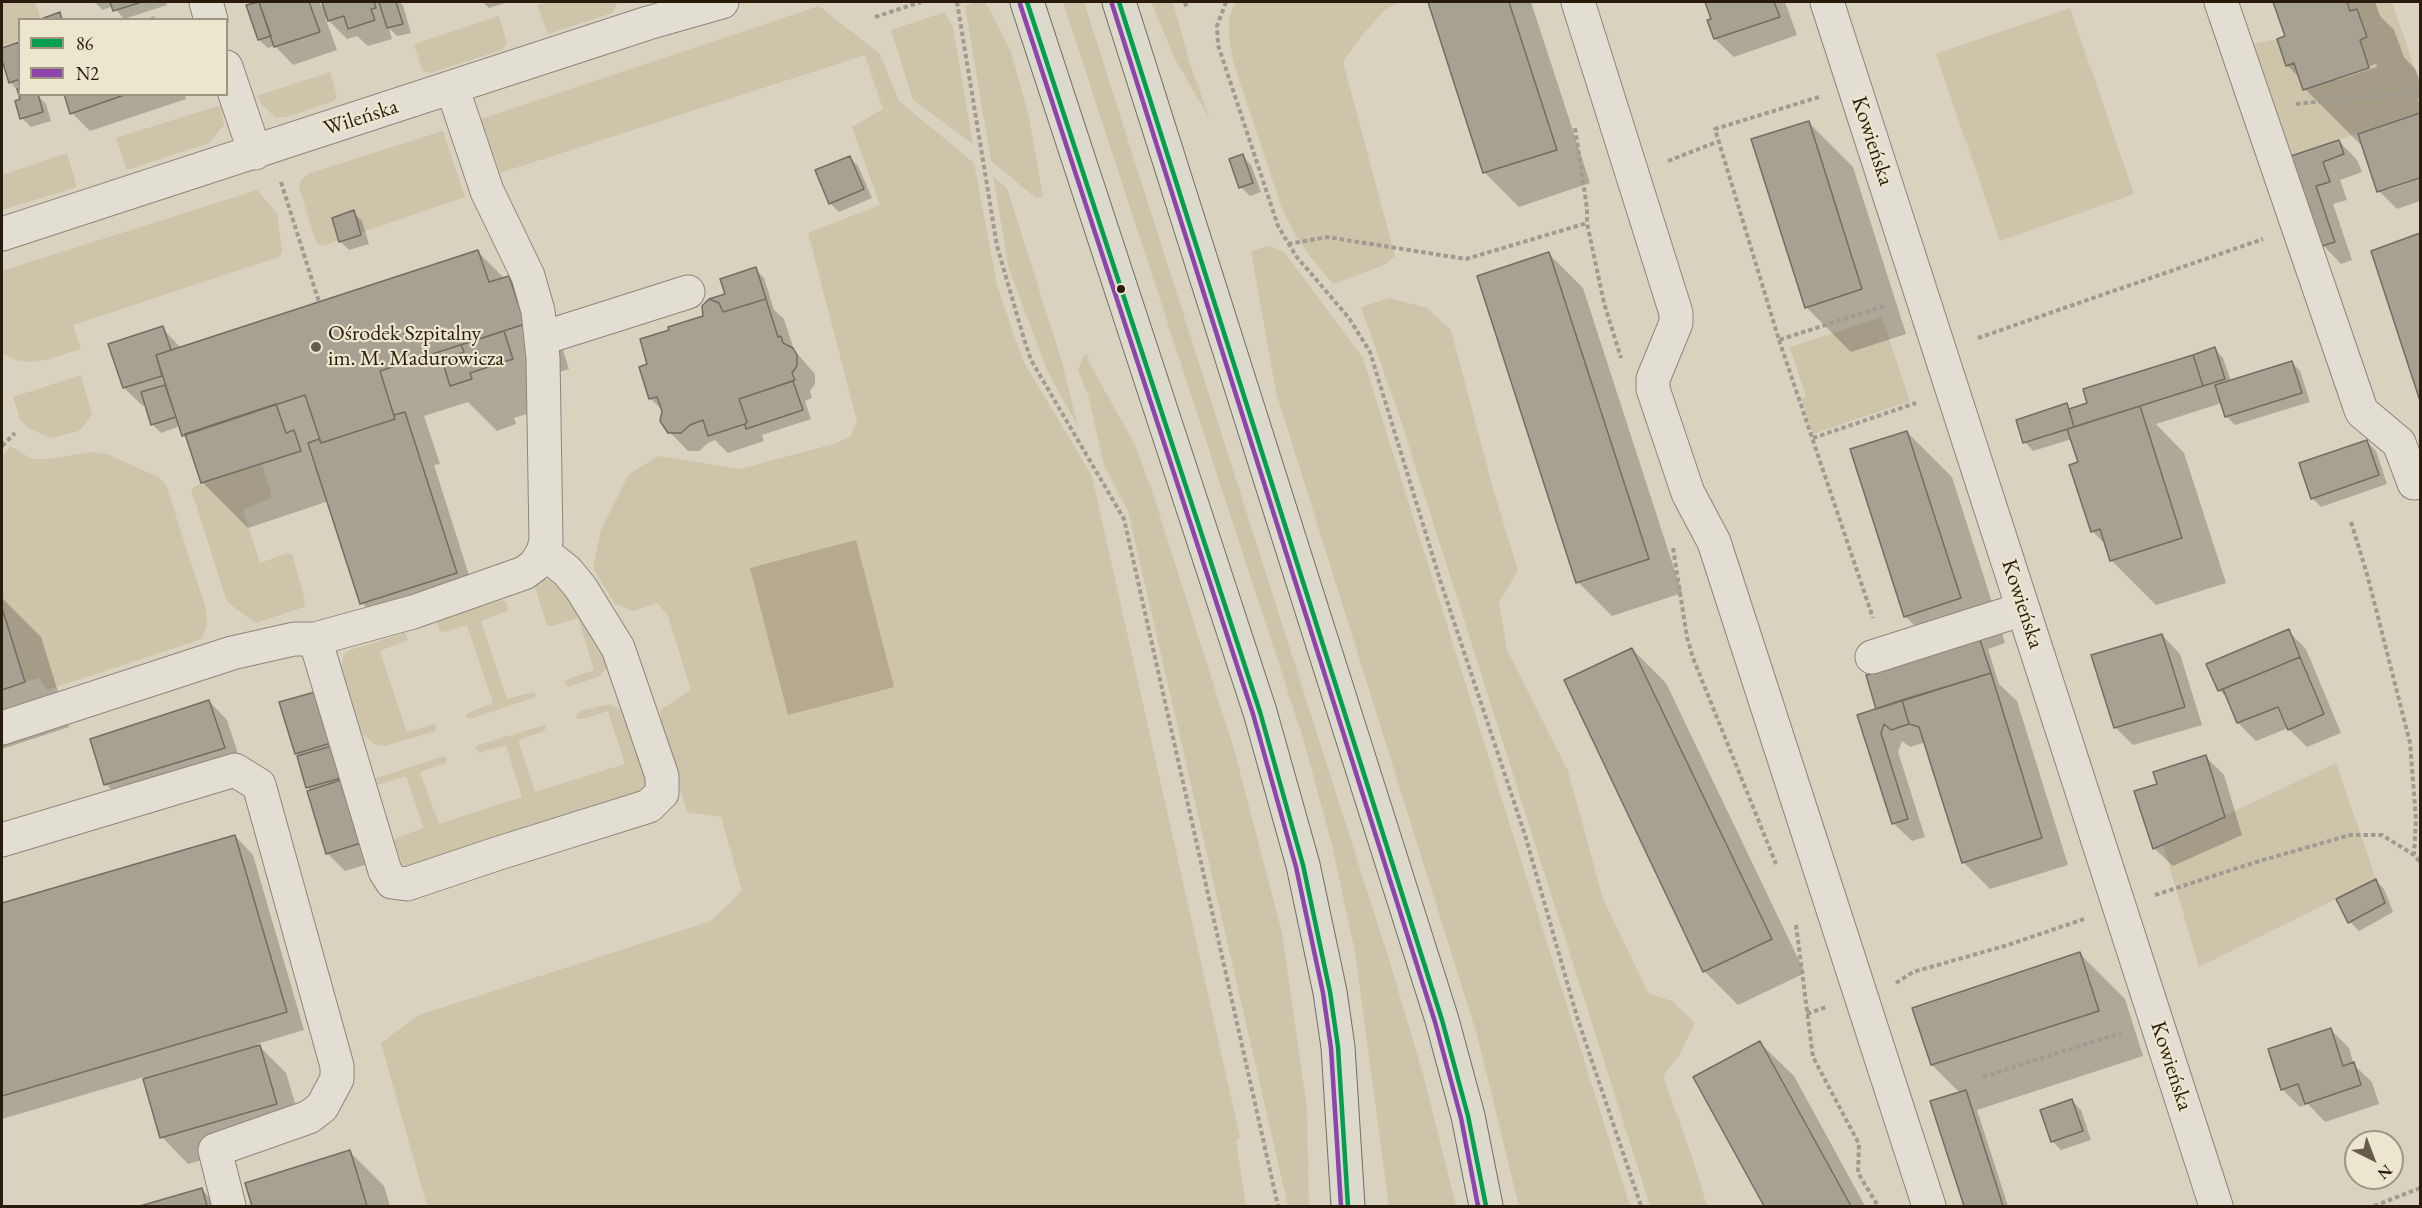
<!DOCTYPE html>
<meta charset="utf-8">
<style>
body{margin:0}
#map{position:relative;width:2422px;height:1208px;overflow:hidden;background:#d9d2bf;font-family:"EB Garamond",serif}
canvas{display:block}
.frame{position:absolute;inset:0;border:3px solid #2a1c0c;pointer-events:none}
.legend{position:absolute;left:18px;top:18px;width:210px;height:78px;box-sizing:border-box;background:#ede6ce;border:2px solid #9f9580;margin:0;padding:8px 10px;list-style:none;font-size:18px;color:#2a1c0c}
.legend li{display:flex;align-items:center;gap:12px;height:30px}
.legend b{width:30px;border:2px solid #9f9580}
.north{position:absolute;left:2344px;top:1130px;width:60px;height:60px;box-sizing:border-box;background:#ede6ce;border:2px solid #9f9580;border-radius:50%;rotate:138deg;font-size:16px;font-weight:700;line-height:24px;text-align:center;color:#2a1c0c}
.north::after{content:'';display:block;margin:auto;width:21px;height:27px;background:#675c4b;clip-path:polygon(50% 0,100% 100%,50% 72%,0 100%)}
</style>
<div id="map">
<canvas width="2422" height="1208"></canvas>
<div class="frame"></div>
<ul class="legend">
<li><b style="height:8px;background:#029f4e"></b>86</li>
<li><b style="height:8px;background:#8e44ad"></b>N2</li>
</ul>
<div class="north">N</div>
</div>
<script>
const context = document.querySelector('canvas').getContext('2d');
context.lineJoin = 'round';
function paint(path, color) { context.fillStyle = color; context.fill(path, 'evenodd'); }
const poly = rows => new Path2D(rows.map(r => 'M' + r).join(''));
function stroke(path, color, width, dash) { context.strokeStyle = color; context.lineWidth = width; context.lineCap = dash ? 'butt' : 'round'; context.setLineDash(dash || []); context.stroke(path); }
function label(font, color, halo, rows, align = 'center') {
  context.font = font + ' "EB Garamond",serif'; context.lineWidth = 4.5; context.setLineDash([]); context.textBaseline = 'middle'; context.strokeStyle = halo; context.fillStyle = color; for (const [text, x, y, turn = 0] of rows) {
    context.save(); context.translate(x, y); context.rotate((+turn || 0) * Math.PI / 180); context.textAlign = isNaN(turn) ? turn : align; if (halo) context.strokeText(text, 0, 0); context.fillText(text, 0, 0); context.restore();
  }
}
const green = poly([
 [2,2,35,2,41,19,20,20,19,40,2,46],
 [548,2,618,2,612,13,548,34,537,5],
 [977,2,984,2,989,8,1011,52,1029,117,1043,197,1036,198,991,161,965,6],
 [1063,2,1084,2,1391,966,1423,1074,1456,1206,1389,1206,1355,952,1332,845,1303,738],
 [1151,2,1173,2,1190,64,1210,119,1176,61],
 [1235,2,1399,2,1385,10,1362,35,1343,62,1395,256,1384,265,1333,284,1309,255,1294,232,1282,209,1234,65,1229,38,1229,19],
 [2347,2,2392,2,2420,84,2420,112,2291,156,2253,44,2277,39,2286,66,2294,63,2304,90,2369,68,2360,40,2367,37,2358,9,2350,11],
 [819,6,880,54,899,101,974,163,997,285,1023,361,1092,476,1240,1137,1236,1141,1246,1206,427,1206,381,1043,419,1015,711,921,742,891,721,817,687,812,662,727,660,710,691,690,668,616,657,603,633,611,615,604,593,568,601,530,629,474,659,456,740,469,834,444,850,437,857,421,808,233,880,205,852,127,883,109,865,55,500,173,481,119],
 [2070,8,2134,194,2000,241,1936,54],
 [945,12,953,28,973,144,913,100,891,30],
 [499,16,507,43,502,50,430,73,422,70,414,44],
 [330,72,337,96,334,101,286,117,275,117,262,105,257,96],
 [221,105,224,125,209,143,127,170,116,138],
 [443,131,465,197,322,246,316,241,299,188,301,180,310,173],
 [67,153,77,187,2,210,2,175],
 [993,176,1007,188,1062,362,1078,427,1047,370,1009,269],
 [257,190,277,213,282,252,279,257,73,325,81,349,46,360,29,362,16,360,2,353,2,271],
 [1269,246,1284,252,1363,358,1630,1206,1519,1206,1477,1035,1276,392,1251,251],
 [1390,298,1427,308,1451,330,1492,485,1518,571,1499,602,1507,650,1568,771,1603,899,1649,994,1672,1001,1695,1023,1680,1054,1663,1076,1692,1157,1707,1206,1650,1206,1400,418,1361,307],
 [1882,317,1910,401,1813,434,1801,398,1806,397,1790,347],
 [1087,354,1090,364,1135,445,1153,494,1234,749,1282,933,1307,1109,1309,1206,1288,1206,1128,511,1104,465,1088,395,1078,370,1084,355],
 [81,375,92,415,79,431,50,438,28,428,20,419,13,397],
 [10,446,32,459,49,459,92,452,107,454,160,478,166,485,206,609,207,624,202,639,47,690,39,678,25,682,2,608,2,457],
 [262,464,271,493,271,498,243,510,260,563,287,553,292,554,305,600,304,607,255,623,227,602,191,489,201,483],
 [543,579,556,582,605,652,608,666,600,676,568,687,566,685,565,682,568,679,594,670,578,618,552,626,547,625,535,587,535,583],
 [503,600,507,604,507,611,481,621,507,699,532,692,536,694,536,697,470,719,466,717,468,713,493,703,467,625,444,632,440,631,437,622,442,618],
 [405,633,408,640,380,651,407,732,434,724,436,727,435,731,385,746,374,744,362,734,341,668,344,655,350,650],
 [609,704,623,710,647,786,644,792,410,868,402,864,393,842,396,838,424,828,406,776,378,785,374,779,444,756,447,759,445,763,420,772,439,824,522,797,506,745,479,753,475,748,478,745,545,725,546,728,543,732,518,740,535,792,625,764,608,711,583,719,577,719,576,715,580,711],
 [2336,763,2376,879,2199,967,2163,845]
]);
const water = poly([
 [856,540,894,687,788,715,750,568]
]);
const shadow = poly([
 [94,2,166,2,167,5,124,19,113,6,103,10],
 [261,2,318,2,326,10,323,2,399,2,403,5,411,33,397,36,389,28,392,39,368,46,357,36,347,39,325,17,337,50,293,65,275,46,268,48,259,40,248,6],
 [483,2,508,2,489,8],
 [1430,2,1531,2,1590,183,1519,207,1485,173],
 [1707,2,1785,2,1797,35,1734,57,1715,39,1709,21,1713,20],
 [2274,2,2375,2,2380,16,2394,30,2404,57,2416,70,2420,83,2420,98,2418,99,2420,107,2420,176,2387,187,2387,190,2420,179,2420,201,2397,209,2379,191,2364,148,2305,89,2301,79,2287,65,2286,37],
 [2376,64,2377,67,2337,80,2337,77],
 [154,16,157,20,144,20],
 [18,44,20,45,20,93,10,82,2,56,2,50],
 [65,94,185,94,186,99,90,131,72,113],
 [37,95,46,104,51,121,31,127,22,118,22,100],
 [1808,122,1853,167,1906,334,1851,352,1806,307],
 [2339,141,2357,160,2362,172,2340,180,2347,200,2333,204,2352,260,2341,264,2323,245,2293,157],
 [1242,156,1251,165,1261,192,1250,196,1241,187],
 [849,157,858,166,872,198,839,212,831,204,817,171],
 [353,212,362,221,369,244,349,250,340,241],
 [2420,234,2420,396,2373,252],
 [478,252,505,279,509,277,554,322,569,369,548,376,557,404,514,418,516,424,497,431,468,402,424,416,440,464,434,465,474,591,380,621,362,603,329,501,248,528,203,483,189,441,183,435,180,426,161,433,152,424,146,405,143,406,124,388,110,345,162,328,181,348],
 [1549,254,1583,288,1682,593,1612,616,1578,582],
 [755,269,764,278,774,310,784,319,794,350,815,374,815,384,810,391,812,398,805,401,811,419,762,435,764,441,728,453,715,440,708,443,699,451,688,451,663,425,661,416,663,411,650,398,649,365,705,317],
 [2215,349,2223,358,2231,381,2292,362,2300,371,2310,402,2235,425,2226,416,2222,403,2156,424,2184,453,2226,583,2156,605,2111,560,2107,546,2092,531,2080,463,2072,439,2033,451,2025,442,2066,405,2071,410],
 [1907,432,1952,477,2005,643,1988,649,1999,684,2017,701,2068,865,1990,889,1964,863,1926,742,1910,747,1902,741,1898,752,1925,837,1912,841,1893,823,1859,716,1878,710,1942,653,1905,616],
 [2367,442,2376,451,2387,484,2321,507,2312,498],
 [2,598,41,637,69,727,2,749],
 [2288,631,2306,649,2341,733,2307,747,2288,728,2256,741,2238,723,2229,700,2219,690],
 [2162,635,2180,654,2202,725,2133,745,2115,727],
 [1632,649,1666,683,1805,973,1738,1005,1704,971],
 [209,701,227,720,242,766,124,802,106,784],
 [333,711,378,861,345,871,327,853,311,791,307,787,299,757,296,753],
 [2206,757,2224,775,2242,835,2173,866,2154,848,2159,785],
 [235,836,253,855,304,1030,257,1044,286,1073,303,1130,188,1164,162,1137,144,1077,2,1119,2,905],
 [2376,881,2384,889,2393,912,2359,931,2350,922,2338,900],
 [2080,954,2125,999,2143,1056,1977,1110,2008,1206,1965,1206,1932,1102,1960,1093,1932,1065,1914,1009],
 [2331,1030,2349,1048,2354,1065,2372,1082,2379,1104,2325,1122,2308,1104,2300,1107,2282,1089],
 [1760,1043,1794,1076,1865,1206,1766,1206,1695,1077],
 [2072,1101,2081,1110,2091,1140,2061,1150,2052,1141],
 [350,1152,384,1186,390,1206,254,1206,247,1184],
 [202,1190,218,1206,145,1206]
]);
const building = poly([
 [110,2,142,2,113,11,110,2],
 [259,2,309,2,320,32,274,47,259,2],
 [259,2,271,36,258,40,246,5,259,2],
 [322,2,374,2,376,8,371,9,375,20,348,29,344,16,328,21,322,2],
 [379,2,396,2,403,24,387,28,379,2],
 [1428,2,1509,2,1557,150,1483,173,1428,2],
 [1705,2,1774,2,1780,17,1714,39,1707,20,1711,19,1705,2],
 [2273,2,2347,2,2350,11,2357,9,2367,37,2360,40,2369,68,2303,90,2294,63,2286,66,2277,39,2285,36,2273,2],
 [60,12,62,20,41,20,41,19,60,12],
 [19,42,20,79,9,83,2,60,2,48,19,42],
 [20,88,20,94,38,94,43,112,20,119,15,101,20,99,17,89,20,88],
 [64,94,127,94,70,114,64,94],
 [2420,113,2420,178,2377,192,2358,134,2420,113],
 [1809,121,1862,289,1805,308,1751,139,1809,121],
 [2339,140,2344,154,2323,162,2330,182,2316,186,2335,242,2322,246,2291,156,2339,140],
 [1243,154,1253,183,1239,188,1229,159,1243,154],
 [850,156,864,189,829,204,815,170,850,156],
 [354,210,361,235,339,242,332,218,354,210],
 [2420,233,2420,401,2371,251,2420,233],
 [478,250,489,282,509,276,525,324,380,371,395,419,321,443,305,395,182,436,156,355,478,250],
 [1549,252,1649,559,1576,583,1477,276,1549,252],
 [756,267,766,299,723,312,719,303,709,299,725,294,720,279,756,267],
 [709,299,719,303,723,312,766,299,778,337,781,336,783,343,793,348,797,355,797,366,792,373,795,380,739,399,747,422,745,424,708,436,703,420,690,425,681,433,668,433,660,421,662,411,657,397,649,399,639,367,647,364,640,339,669,330,668,327,703,316,702,306,709,299],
 [163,326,171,350,156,355,162,376,123,388,108,344,163,326],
 [504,331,513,359,470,373,472,379,450,386,442,360,464,352,461,345,504,331],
 [2215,347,2225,379,2203,386,2193,355,2215,347],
 [2193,355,2203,386,2074,427,2069,409,2087,403,2083,389,2193,355],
 [2292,361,2302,393,2225,417,2215,385,2292,361],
 [793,381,803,410,746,429,745,424,747,422,739,399,793,381],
 [165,385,176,417,151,425,141,392,165,385],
 [2067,403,2074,427,2023,443,2016,420,2067,403],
 [276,404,286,433,294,430,301,451,201,483,185,434,276,404],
 [2140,406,2182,538,2110,561,2100,529,2091,532,2069,465,2078,462,2067,429,2140,406],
 [405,412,457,573,360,604,308,443,319,439,321,443,395,419,394,415,405,412],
 [1907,431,1961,598,1904,617,1850,449,1907,431],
 [2367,440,2379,475,2311,499,2299,463,2367,440],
 [2,608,25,682,2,690,2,608],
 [2289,629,2300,657,2218,691,2206,664,2289,629],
 [2162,634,2185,707,2114,728,2091,655,2162,634],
 [1980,640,1991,673,1876,709,1866,675,1980,640],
 [1632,648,1772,939,1703,972,1564,680,1632,648],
 [2300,657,2324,714,2288,730,2278,707,2237,723,2223,689,2300,657],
 [1991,673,2042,838,1962,863,1919,727,1909,724,1902,700,1991,673],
 [315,692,331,743,295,754,279,702,315,692],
 [209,700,225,748,104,785,90,739,209,700],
 [1902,700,1909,724,1891,730,1884,724,1881,733,1908,819,1892,824,1857,715,1902,700],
 [332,746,341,778,306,788,297,756,332,746],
 [2206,755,2225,817,2153,849,2134,791,2157,784,2153,772,2206,755],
 [341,780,361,843,326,854,307,791,341,780],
 [235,835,287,1012,2,1096,2,903,235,835],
 [2376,879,2385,903,2348,923,2336,899,2376,879],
 [2080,952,2099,1011,1931,1065,1912,1008,2080,952],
 [2331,1028,2343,1066,2354,1062,2361,1085,2305,1104,2298,1084,2281,1090,2268,1049,2331,1028],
 [1760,1041,1851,1206,1764,1206,1693,1077,1760,1041],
 [260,1045,277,1104,160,1138,143,1079,260,1045],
 [1966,1090,2003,1206,1964,1206,1930,1101,1966,1090],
 [2072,1099,2083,1131,2051,1142,2040,1110,2072,1099],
 [350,1150,367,1206,252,1206,245,1183,350,1150],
 [202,1188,207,1206,140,1206,202,1188]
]);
const path = poly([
 [957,2,997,246,1024,339,1031,360,1124,519,1278,1206],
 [1185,2,1187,9],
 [1226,2,1217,26,1218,45,1278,226,1296,256,1349,318,1370,352,1441,583,1525,835,1577,1017,1641,1206],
 [875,17,921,2],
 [1819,97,1715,129,1779,340,1887,305],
 [2296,104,2420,92],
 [1575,128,1587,208,1587,223,1604,303,1621,358],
 [1668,161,1719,141],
 [281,182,319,302],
 [1288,244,1327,237,1466,259,1587,223],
 [1978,338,2263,239],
 [1779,340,1873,618],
 [1813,438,1916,403],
 [2,446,15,433],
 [2351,522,2367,574,2410,743,2416,819,2414,855],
 [1673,548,1687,637,1693,658,1776,864],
 [2155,895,2253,863,2350,835,2382,835,2414,855,2420,862],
 [1796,925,1813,1057,1859,1144,1858,1173,1878,1206],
 [1896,983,1913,972,2008,945,2084,919],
 [1807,1014,1826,1007],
 [1983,1077,2121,1033],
 [2374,1206,2420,1188]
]);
const minor = poly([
 [206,2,211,20],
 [1578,2,1676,313,1676,323,1653,379,1653,389,1688,493,1714,542,1929,1206],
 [1827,2,2216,1206],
 [2221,2,2360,407,2362,412,2399,443,2414,483,2420,482],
 [226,67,255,153],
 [2,234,648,23,722,2],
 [543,338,688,292],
 [315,639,413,612,524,573,535,565,543,552],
 [1872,657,2023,609],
 [2,728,232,653,294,639,315,639,385,871,392,882,407,884,496,854,649,806,662,793,662,776,618,648,581,588,567,571,543,552,546,541,543,358,538,311,528,276,487,191,452,87],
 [2,840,235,770,259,785,337,1066,337,1079,322,1107,309,1117,215,1150,229,1206]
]);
const major = poly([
 [1027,2,1260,712,1303,865,1330,992,1338,1047,1348,1206],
 [1119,2,1442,1020,1468,1116,1486,1206]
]);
const bus1 = poly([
 [1027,2,1260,712,1303,865,1330,992,1338,1047,1348,1206],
 [1119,2,1442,1020,1468,1116,1486,1206]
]);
const bus2 = poly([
 [1020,4,1253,714,1296,867,1323,993,1331,1048,1341,1206],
 [1112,4,1435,1022,1461,1118,1478,1206]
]);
const markers = [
 [1121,289,5,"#2a1c0c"],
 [316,347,6,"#675c4b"]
];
const streetNames = [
 ["Wileńska",361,118,-18],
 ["Kowieńska",1872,141,72],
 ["Kowieńska",2022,604,72],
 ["Kowieńska",2171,1066,72]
];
const poiNames = [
 ["Ośrodek Szpitalny",328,334],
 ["im. M. Madurowicza",328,359]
];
paint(green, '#cdc4a9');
paint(water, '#b5a98f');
paint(shadow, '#0003');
paint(building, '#a7a194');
stroke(building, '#736d62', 1.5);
stroke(minor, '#8c867a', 35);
stroke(major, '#736d62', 35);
stroke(path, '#9f9b92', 4, [4.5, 3]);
stroke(minor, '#e2ded4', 33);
stroke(major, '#dcd9cd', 33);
stroke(bus1, '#029f4e', 4.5);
stroke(bus2, '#8e44ad', 4.5);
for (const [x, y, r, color] of markers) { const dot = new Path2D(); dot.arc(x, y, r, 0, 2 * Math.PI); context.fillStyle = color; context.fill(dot); stroke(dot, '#ede6ce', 2); }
label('22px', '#2a1c0c', '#ede6ce', streetNames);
label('22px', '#2a1c0c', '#ede6ce', poiNames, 'left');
</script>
